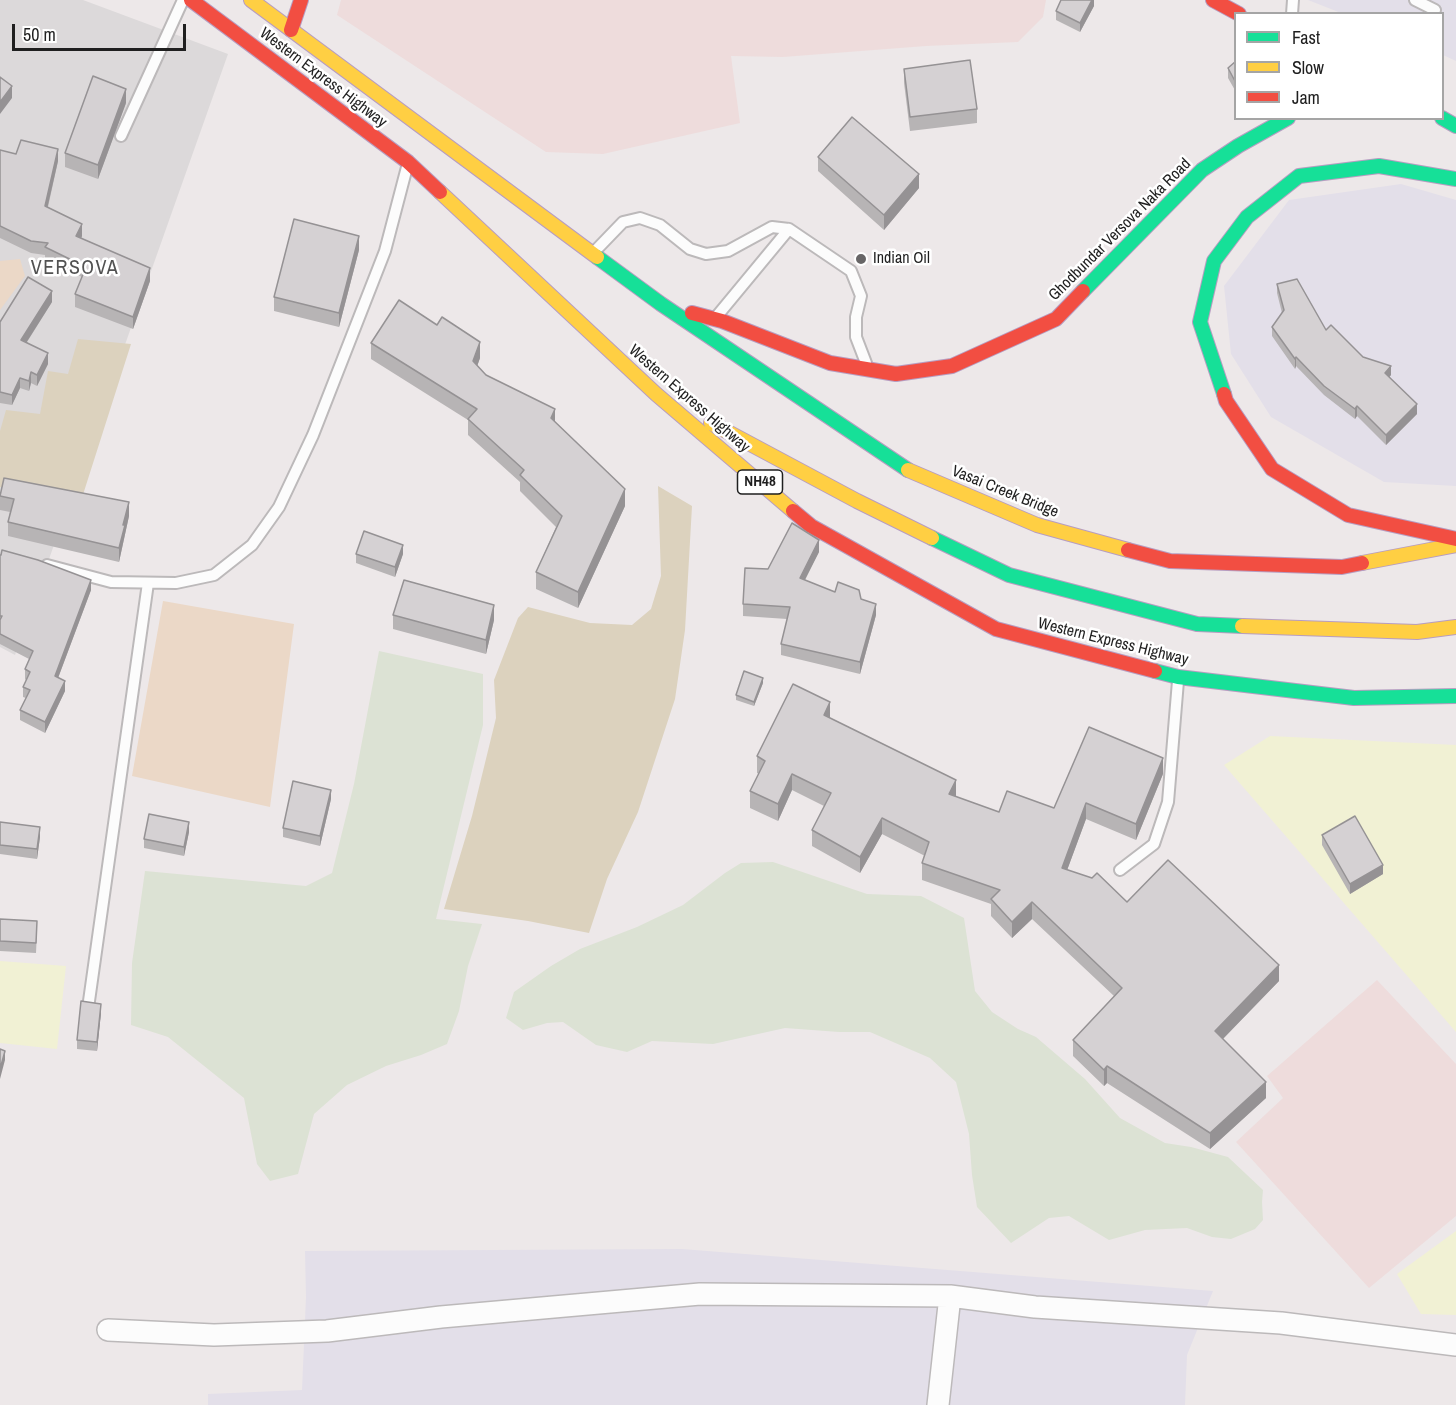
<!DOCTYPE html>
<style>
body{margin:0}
#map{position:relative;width:1456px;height:1405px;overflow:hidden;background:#ede8e9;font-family:"Archivo Narrow",sans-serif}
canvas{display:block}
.legend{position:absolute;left:1234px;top:12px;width:210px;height:108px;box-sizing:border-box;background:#fff;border:2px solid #a5a5a5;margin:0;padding:8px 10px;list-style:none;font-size:18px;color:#1f1f1f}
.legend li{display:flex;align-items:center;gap:12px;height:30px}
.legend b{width:30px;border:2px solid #a5a5a5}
.scale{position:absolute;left:12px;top:24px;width:174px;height:27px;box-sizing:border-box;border:3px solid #1f1f1f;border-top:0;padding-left:8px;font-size:18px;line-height:21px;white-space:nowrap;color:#1f1f1f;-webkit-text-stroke:4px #fff;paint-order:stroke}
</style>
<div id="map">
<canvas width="1456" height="1405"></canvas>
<ul class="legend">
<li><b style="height:8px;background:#16e098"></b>Fast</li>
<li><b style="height:8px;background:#ffcf43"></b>Slow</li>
<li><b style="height:8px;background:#f24e42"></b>Jam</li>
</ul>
<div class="scale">50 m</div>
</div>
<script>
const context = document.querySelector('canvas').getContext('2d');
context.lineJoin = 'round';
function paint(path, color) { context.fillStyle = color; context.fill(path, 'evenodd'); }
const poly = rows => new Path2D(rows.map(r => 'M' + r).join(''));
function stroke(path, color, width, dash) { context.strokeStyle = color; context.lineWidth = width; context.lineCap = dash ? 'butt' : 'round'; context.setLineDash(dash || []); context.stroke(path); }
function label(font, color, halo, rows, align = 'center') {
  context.font = font + ' "Archivo Narrow",sans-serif'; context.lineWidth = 5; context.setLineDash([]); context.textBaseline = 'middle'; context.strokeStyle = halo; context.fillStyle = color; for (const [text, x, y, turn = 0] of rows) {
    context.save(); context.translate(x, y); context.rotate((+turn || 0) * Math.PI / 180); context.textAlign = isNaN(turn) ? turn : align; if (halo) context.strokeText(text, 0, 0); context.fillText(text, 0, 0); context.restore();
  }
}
const residential = poly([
 [0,0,83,0,228,54,15,655,0,647]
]);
const industrial = poly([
 [1308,0,1456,0,1456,61,1443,55,1442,14,1341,13],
 [1401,184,1456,200,1456,486,1384,482,1271,417,1231,354,1224,286,1289,200],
 [682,1249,1213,1291,1187,1355,1185,1405,208,1405,208,1394,302,1390,306,1297,305,1251]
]);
const farmland = poly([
 [341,0,1046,0,1043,17,1018,42,926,46,783,57,731,56,740,123,603,154,546,152,337,15],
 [1377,980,1456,1064,1456,1216,1369,1288,1236,1142,1283,1098,1267,1076]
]);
const grass = poly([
 [20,259,25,276,0,310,0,261],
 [163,601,294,624,270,807,132,776]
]);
const forest = poly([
 [78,339,131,344,80,504,0,487,0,431,6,410,40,414,48,371,68,374],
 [658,486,692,506,685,630,675,699,638,812,607,879,589,933,528,921,444,909,472,816,496,718,494,680,518,618,528,607,590,623,632,625,651,609,661,576]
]);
const wetland = poly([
 [379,651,483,674,483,725,436,919,482,924,468,966,459,1011,447,1044,421,1055,386,1066,347,1085,314,1114,298,1174,270,1181,257,1164,244,1098,168,1037,131,1025,132,963,145,871,306,886,332,873,354,784],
 [773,862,867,894,921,896,964,918,975,991,992,1012,1018,1029,1036,1037,1085,1079,1120,1118,1165,1143,1191,1147,1228,1157,1263,1190,1262,1202,1263,1220,1255,1229,1231,1239,1212,1237,1187,1228,1145,1230,1109,1240,1069,1216,1049,1218,1011,1243,977,1207,972,1175,969,1134,956,1082,930,1058,870,1032,839,1032,785,1028,713,1044,652,1041,627,1052,596,1045,563,1022,547,1023,523,1030,506,1018,514,992,551,966,580,949,637,927,683,905,725,873,741,863]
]);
const park = poly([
 [1270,736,1456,745,1456,1032,1224,765],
 [0,961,66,966,57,1049,0,1043],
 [1456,1231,1456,1315,1421,1314,1397,1274]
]);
const lane = poly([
 [1415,0,1435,10],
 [1292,14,1293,0],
 [121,136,183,0],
 [595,251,623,222,640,218,660,225,690,249,706,254,728,251,772,227,789,229],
 [717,316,789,229,851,271,861,296,856,317,856,337,866,363],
 [47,565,111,582,176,583,214,575,252,545,279,507,313,435,385,251,407,167],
 [1120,870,1154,844,1168,802,1178,681],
 [89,1001,148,583]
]);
const street = poly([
 [108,1330,214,1335,327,1331,441,1317,700,1294,950,1296,1035,1307,1281,1323,1456,1345],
 [938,1405,950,1296]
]);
const fast = poly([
 [1442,118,1456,126],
 [597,257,661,304,908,470],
 [1083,291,1202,170,1238,146,1288,118],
 [1224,394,1200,322,1214,261,1247,217,1299,176,1379,166,1456,179],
 [932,538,1009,575,1197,624,1242,626],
 [1155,671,1178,677,1354,698,1456,696]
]);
const slow = poly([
 [251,0,597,257],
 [440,192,656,394,793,511],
 [711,423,857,501,932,538],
 [908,470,1037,525,1128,550],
 [1362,563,1456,545],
 [1242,626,1417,632,1456,627]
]);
const jam = poly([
 [191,0,408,162,440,192],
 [1213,0,1239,14],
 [291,30,301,0],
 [692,313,722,321,830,363,896,374,952,366,1056,319,1083,291],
 [1224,394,1226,401,1272,469,1348,515,1456,539],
 [793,511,811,526,996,629,1155,671],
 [1128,550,1170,561,1342,567,1362,563]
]);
const wall = poly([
 [1094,0,1094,6,1080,32,1056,20,1056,11],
 [1236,61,1236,92,1228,78,1228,68],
 [904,69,977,109,977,123,910,131,904,83],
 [126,103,98,179,65,167,65,153],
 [0,150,16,154,58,161,48,207,82,236,81,239,150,281,133,329,75,307,75,294,82,277,45,259,45,255,31,253,0,238],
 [818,157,919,188,884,230,818,171],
 [359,250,339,327,274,311,274,297],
 [1277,284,1326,330,1363,357,1391,375,1389,377,1417,414,1386,445,1357,416,1355,419,1324,395,1296,366,1295,369,1272,336,1272,327,1282,313,1277,293],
 [52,302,27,342,48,364,37,386,31,383,29,391,20,388,12,405,0,403,0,322],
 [371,343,480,358,477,366,486,375,555,422,625,506,578,608,536,589,536,572,556,527,520,491,520,482,468,435,468,420,371,359],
 [0,496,129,516,119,562,8,536,8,522,10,512,0,510],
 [819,552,804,580,835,592,861,599,876,615,860,674,781,655,781,644,787,619,743,616,743,604,768,569],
 [356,554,403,554,395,577,356,563],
 [0,555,91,590,58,678,65,691,45,733,20,720,20,710,26,698,23,697,23,687,26,680,25,679,25,669,29,659,0,644],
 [393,615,494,620,486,654,393,629],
 [763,683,754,706,736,700,736,695],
 [830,718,956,797,999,812,1054,808,1163,774,1136,840,1086,819,1067,870,1127,902,1279,981,1223,1039,1266,1098,1210,1149,1107,1083,1104,1086,1073,1056,1073,1040,1114,996,1032,919,1012,938,991,916,991,904,922,880,922,863,925,856,882,834,860,873,812,846,812,830,824,806,792,790,778,821,750,808,750,791,759,774,757,773,757,756],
 [331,799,320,846,283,837,283,828],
 [0,822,40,837,37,859,0,854],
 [189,832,184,856,144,848,144,839],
 [1322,835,1383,874,1350,894,1322,845],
 [0,919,37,931,36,953,0,951],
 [101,1013,97,1051,77,1049,77,1040]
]);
const shadedWall = poly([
 [1092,0,1094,0,1094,6,1080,32,1080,23],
 [12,86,12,98,0,114,0,102],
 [126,89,126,103,98,179,98,165],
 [58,149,58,161,45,218,45,206],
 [919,174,919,188,884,230,884,215],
 [82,224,82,236,76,249,76,236],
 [359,236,359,250,339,327,339,313],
 [150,268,150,281,133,329,133,317],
 [52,291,52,302,21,351,21,340],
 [480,342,480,358,473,378,473,361],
 [48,353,48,364,37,386,37,375],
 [1296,357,1296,366,1295,369,1295,359],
 [1391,366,1391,375,1385,382,1385,373],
 [31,372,31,383,29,391,29,381],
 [20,378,20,388,12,405,12,395],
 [1417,404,1417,414,1386,445,1386,435],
 [1357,406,1357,416,1355,419,1355,409],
 [555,409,555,426,551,418],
 [625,489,625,506,578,608,578,592],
 [129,502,129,516,119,562,119,548,123,525],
 [819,540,819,552,800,590,800,578],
 [403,545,403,554,395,577,395,567],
 [91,580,91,590,55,686,55,676],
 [876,604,876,615,860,674,860,662],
 [494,605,494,620,486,654,486,640],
 [763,678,763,683,754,706,754,702],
 [65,681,65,691,45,733,45,722],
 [830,702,830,719,824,715],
 [1163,758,1163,774,1136,840,1136,824],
 [792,774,792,790,778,821,778,804],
 [956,780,956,796,949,811,949,794],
 [331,790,331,799,320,846,320,836],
 [1086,803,1086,819,1062,884,1062,868],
 [882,818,882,834,860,873,860,857],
 [189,822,189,832,184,856,184,847],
 [40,827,40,837,37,859,37,849],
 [1383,865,1383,874,1350,894,1350,884],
 [1032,902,1032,919,1012,938,1012,922],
 [1279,965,1279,981,1215,1047,1215,1031],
 [101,1004,101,1013,97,1051,97,1042],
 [5,1051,5,1060,0,1079,0,1069],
 [1107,1066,1107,1083,1104,1086,1104,1070],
 [1266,1082,1266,1098,1210,1149,1210,1133]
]);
const building = poly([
 [1061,0,1092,0,1080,23,1056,11,1061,0],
 [970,60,977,109,910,117,904,69,970,60],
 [1236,61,1236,83,1228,68,1236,61],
 [93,76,126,89,98,165,65,153,93,76],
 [0,77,12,86,0,102,0,77],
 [852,117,919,174,884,215,818,157,852,117],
 [21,140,58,149,45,206,82,224,76,236,150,268,133,317,75,294,86,267,45,247,48,243,31,241,0,226,0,150,16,154,21,140],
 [294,219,359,236,339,313,274,297,294,219],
 [28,277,52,291,21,340,48,353,37,375,31,372,29,381,20,378,12,395,0,392,0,322,28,277],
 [1297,279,1326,330,1331,325,1363,357,1391,366,1385,373,1417,404,1386,435,1357,406,1355,409,1324,386,1296,357,1295,359,1272,327,1284,310,1277,284,1297,279],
 [399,300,437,325,442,317,480,342,473,361,486,375,555,409,551,418,625,489,578,592,536,572,562,516,520,475,524,470,468,419,477,409,371,343,399,300],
 [4,478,129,502,123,525,125,525,119,548,8,522,14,499,0,496,4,478],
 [792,523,819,540,800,578,835,592,838,582,859,590,861,599,876,604,860,662,781,644,790,607,743,604,745,568,768,569,792,523],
 [364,531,403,545,395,567,356,554,364,531],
 [2,550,38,560,91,580,55,676,65,681,45,722,20,710,30,690,23,687,30,672,25,669,33,651,0,634,0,620,2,616,0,616,0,555,1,555,2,550],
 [404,580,494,605,486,640,393,615,404,580],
 [744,671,763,678,754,702,736,695,744,671],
 [793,684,830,702,824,715,956,780,949,794,999,812,1007,791,1054,808,1089,727,1163,758,1136,824,1086,803,1062,868,1092,878,1097,873,1127,902,1168,860,1279,965,1215,1031,1266,1082,1210,1133,1107,1066,1104,1070,1073,1040,1122,988,1032,902,1012,922,991,899,1000,890,922,863,929,842,882,818,860,857,812,830,831,793,792,774,778,804,750,791,765,761,757,756,793,684],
 [293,781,331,790,320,836,283,828,293,781],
 [149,814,189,822,184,847,144,839,149,814],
 [1355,816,1383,865,1350,884,1322,835,1355,816],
 [0,822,40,827,37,849,0,845,0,822],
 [0,919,37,921,36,943,0,941,0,919],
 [81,1001,101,1004,97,1042,77,1040,81,1001],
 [0,1049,5,1051,0,1069,0,1049]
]);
const markers = [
 [861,259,6,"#676566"]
];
const shields = [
 [760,482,45]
];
const shieldNames = [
 ["NH48",760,482]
];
const streetNames = [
 ["Western Express Highway",323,78,37],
 ["Ghodbundar Versova Naka Road",1120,230,-45],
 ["Western Express Highway",689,399,41],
 ["Vasai Creek Bridge",1005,492,22],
 ["Western Express Highway",1113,642,14]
];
const poiNames = [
 ["Indian Oil",873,259]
];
const quarterNames = [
 ["VERSOVA",75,269]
];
paint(residential, '#dcd9da');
paint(industrial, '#e3dfe9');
paint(farmland, '#eedcdc');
paint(grass, '#ebd8c7');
paint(forest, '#dcd2be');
paint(wetland, '#dce2d4');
paint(park, '#f1f1d4');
stroke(lane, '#bcb9ba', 14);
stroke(street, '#bcb9ba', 24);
stroke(fast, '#b79dc1', 16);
stroke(slow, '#b79dc1', 16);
stroke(jam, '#b79dc1', 16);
stroke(lane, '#fcfcfc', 10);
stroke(street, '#fcfcfc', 21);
stroke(fast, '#16e098', 14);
stroke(slow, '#ffcf43', 14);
stroke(jam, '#f24e42', 14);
paint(wall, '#b7b4b5');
paint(shadedWall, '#959294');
paint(building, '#d5d1d3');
stroke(building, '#959294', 1.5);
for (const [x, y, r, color] of markers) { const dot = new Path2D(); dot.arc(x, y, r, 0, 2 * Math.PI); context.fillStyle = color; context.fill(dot); stroke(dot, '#fff', 2); }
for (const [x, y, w] of shields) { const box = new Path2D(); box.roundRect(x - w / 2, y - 12, w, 24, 4.5); context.fillStyle = '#fff'; context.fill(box); stroke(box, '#1f1f1f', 1.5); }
label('bold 15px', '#1f1f1f', null, shieldNames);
label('16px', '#1f1f1f', '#fff', streetNames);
label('16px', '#1f1f1f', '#fff', poiNames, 'left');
context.letterSpacing = '1.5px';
label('20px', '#525252', '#fff', quarterNames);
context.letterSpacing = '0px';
</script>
